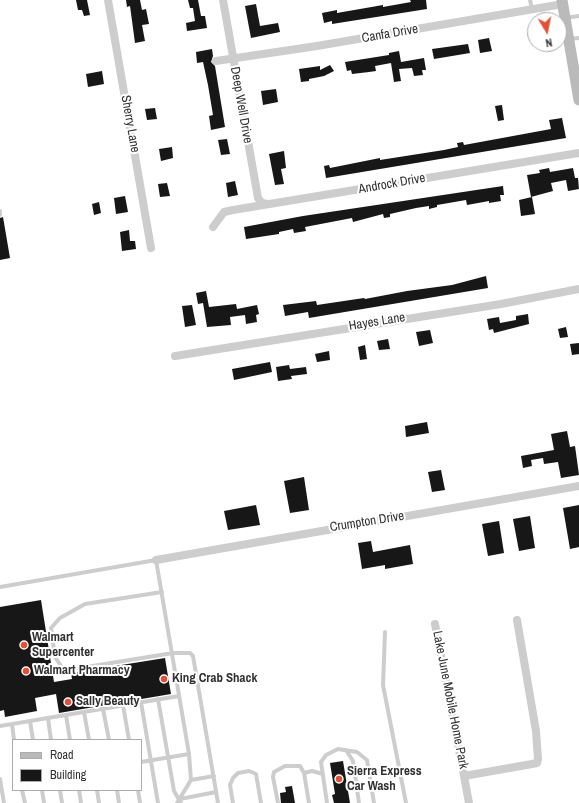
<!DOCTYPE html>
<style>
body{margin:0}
#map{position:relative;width:579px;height:803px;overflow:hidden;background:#fff;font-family:"Archivo Narrow",sans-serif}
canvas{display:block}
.legend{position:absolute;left:12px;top:739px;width:130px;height:52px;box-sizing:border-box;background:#fff;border:1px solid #acacac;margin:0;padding:5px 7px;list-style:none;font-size:12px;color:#303030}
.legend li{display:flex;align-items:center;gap:8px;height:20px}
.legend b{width:20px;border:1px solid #acacac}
.north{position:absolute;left:527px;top:12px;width:40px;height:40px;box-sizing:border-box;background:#fff;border:1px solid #acacac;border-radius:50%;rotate:170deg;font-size:11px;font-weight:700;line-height:16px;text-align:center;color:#303030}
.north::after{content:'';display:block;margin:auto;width:14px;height:18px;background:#e45034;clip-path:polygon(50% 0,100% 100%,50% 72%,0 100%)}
</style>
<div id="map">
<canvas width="579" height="803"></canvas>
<ul class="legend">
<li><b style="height:5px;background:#bababa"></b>Road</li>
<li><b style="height:11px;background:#171717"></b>Building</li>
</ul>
<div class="north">N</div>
</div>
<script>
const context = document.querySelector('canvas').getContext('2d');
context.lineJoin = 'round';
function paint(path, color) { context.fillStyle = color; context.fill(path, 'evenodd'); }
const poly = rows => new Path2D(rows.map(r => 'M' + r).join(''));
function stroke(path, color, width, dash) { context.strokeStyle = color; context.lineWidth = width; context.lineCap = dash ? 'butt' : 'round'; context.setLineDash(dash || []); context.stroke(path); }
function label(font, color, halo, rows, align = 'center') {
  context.font = font + ' "Archivo Narrow",sans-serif'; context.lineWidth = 4; context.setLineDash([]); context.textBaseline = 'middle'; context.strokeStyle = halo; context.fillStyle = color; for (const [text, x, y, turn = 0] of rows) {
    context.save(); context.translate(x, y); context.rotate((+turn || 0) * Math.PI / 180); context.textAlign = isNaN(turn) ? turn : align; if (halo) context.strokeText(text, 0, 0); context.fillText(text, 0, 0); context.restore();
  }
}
const building = poly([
 [76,0,87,0,90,15,84,16,82,10,78,10],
 [126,0,140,0,142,10,146,9,149,24,142,25,145,41,135,43,130,6,127,7],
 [188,0,198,0,201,16,205,16,207,28,187,31,186,23,195,21,193,8,190,8],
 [410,0,426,0,427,9,332,24,332,21,324,23,322,13,337,10,337,13,383,5,383,7,411,2],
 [256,4,260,26,278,23,280,32,251,38,245,6],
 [489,38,492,51,480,53,478,40],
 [468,44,470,53,434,59,432,49],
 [212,49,213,56,211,62,215,66,225,127,211,130,209,116,213,115,208,85,203,62,197,63,196,52],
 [399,51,401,62,424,58,426,70,422,70,423,75,414,76,412,68,399,69,401,81,394,82,391,63,375,66,376,71,369,72,352,74,351,70,347,71,345,62,389,55,389,53],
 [330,65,334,71,324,76,309,79,309,81,301,82,299,69,320,66,320,70],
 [102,71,104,84,88,87,86,74],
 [276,89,278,102,263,105,261,91],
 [502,105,504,120,498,121,495,106],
 [155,108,157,119,147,120,145,109],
 [562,118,566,138,326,178,324,166,329,165,330,168,380,158,380,160,444,150,458,147,457,143,463,142,464,145,551,129,549,120],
 [227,139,230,154,221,155,218,140],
 [172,147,173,158,161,161,159,149],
 [284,151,286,168,281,169,284,184,275,185,269,154],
 [549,168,550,172,573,168,575,178,578,178,579,189,568,191,566,180,551,183,553,191,531,197,527,175,540,173,539,170],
 [235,181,238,195,228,197,226,183],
 [167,183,170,196,160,197,158,184],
 [503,186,504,195,500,195,501,201,489,203,489,201,467,205,466,200,437,205,437,207,429,209,429,206,416,208,390,214,390,217,384,218,383,214,353,222,352,218,305,227,306,231,294,233,293,229,279,232,279,234,246,239,244,227,303,216],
 [125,196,128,212,116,214,114,198],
 [532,197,535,214,521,216,519,200],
 [99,202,101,213,94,215,92,204],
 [3,217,10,258,0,260,0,218],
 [129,230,130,241,135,241,136,249,122,251,120,232],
 [486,276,488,288,309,318,308,312,285,316,283,305,316,301,317,305,364,298,365,299,407,291,452,285],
 [206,291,209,307,236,304,237,309,257,305,259,314,256,315,257,322,246,324,245,315,230,317,231,325,207,327,203,303,198,304,196,293],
 [192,305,196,325,185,327,182,306],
 [528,314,529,324,494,333,493,329,489,330,487,319,499,317,500,323,516,320,516,316],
 [566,327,568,337,560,338,558,329],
 [430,330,433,343,419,346,416,332],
 [388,339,390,349,379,350,377,341],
 [579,343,579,354,572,355,570,344],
 [365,345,367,359,360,360,358,347],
 [329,351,330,360,317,362,315,354],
 [270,362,272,372,234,380,232,369],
 [289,365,290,369,306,367,307,374,291,376,292,379,278,381,276,367],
 [427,422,429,433,406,437,405,426],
 [567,431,570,447,575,446,579,475,561,478,558,462,544,464,543,458,531,460,532,466,523,468,521,456,554,450,551,434],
 [441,470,445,490,432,492,428,472],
 [304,477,309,510,290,513,284,481],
 [256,505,260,525,228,530,224,511],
 [579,505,579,547,570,549,563,508],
 [530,516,535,548,519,551,513,519],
 [499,521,504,553,488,556,482,524],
 [371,541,373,552,410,545,413,564,385,569,385,565,362,569,358,543],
 [41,600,54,682,72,679,71,673,165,658,171,694,59,713,56,694,35,698,37,711,5,717,4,710,0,711,0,607],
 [343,761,350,803,334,803,332,795,335,794,330,763],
 [292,786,295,803,281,803,280,793,286,792,285,787]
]);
const lane = poly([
 [530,0,532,9],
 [565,18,579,16],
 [569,39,579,38],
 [0,211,0,215],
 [0,587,156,560,189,754,191,780,177,803],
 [162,592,85,604,60,618,51,628,55,657,63,669,80,668,173,653,190,653,193,656,218,803],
 [385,632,383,685,406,803],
 [158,699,174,791,181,803],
 [141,702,158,803],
 [123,705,129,740],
 [103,709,109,740],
 [84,712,89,740],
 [66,715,70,740],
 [48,718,51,740],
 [30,721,33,740],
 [12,724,14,740],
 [0,726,179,696],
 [346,750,353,761,359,803],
 [141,762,189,754],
 [304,773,309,803],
 [0,779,4,803],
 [191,780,214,776],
 [22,790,25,803],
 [42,790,44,803],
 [60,790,62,803],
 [79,790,81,803],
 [97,790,99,803],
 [117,790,119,803],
 [138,790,140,803],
 [180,799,216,792],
 [233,803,230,785,233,778,238,773,249,771,256,774,261,803],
 [278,803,273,777,274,772,285,766,300,766,304,773,312,771,323,774],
 [327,803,321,762,326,755,338,749,357,752,367,760,374,803]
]);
const street = poly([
 [108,0,151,248],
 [223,0,258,198,262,203,268,204],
 [216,61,317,46,563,4],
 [213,227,224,212,233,210,579,153],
 [175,356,501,304,579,289],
 [156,560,579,486],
 [435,624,464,776,532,764,537,763,538,759,536,731,517,620],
 [464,776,469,803]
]);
const secondary = poly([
 [562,0,579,100]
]);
const markers = [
 [24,645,4,"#e45034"],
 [26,671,4,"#e45034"],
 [164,679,4,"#e45034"],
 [68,702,4,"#e45034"],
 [339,779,4,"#e45034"]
];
const streetNames = [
 ["Canfa Drive",390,34,-10],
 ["Deep Well Drive",241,105,80],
 ["Sherry Lane",130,124,80],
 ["Androck Drive",392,184,-10],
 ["Hayes Lane",377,322,-9],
 ["Crumpton Drive",367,522,-9],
 ["Lake June Mobile Home Park",450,700,79]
];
const poiNames = [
 ["Walmart",32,638],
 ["Supercenter",32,653],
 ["Walmart Pharmacy",34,671],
 ["King Crab Shack",172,679],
 ["Sally Beauty",76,702],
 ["Sierra Express",347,772],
 ["Car Wash",347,787]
];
paint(building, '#171717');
stroke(lane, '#cdcdcd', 4);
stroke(street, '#cdcdcd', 8);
stroke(secondary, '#bababa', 11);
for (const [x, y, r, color] of markers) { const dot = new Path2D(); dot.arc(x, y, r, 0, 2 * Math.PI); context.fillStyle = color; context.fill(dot); stroke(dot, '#fff', 1.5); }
label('13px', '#303030', '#fff', streetNames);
label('bold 13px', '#303030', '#fff', poiNames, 'left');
</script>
